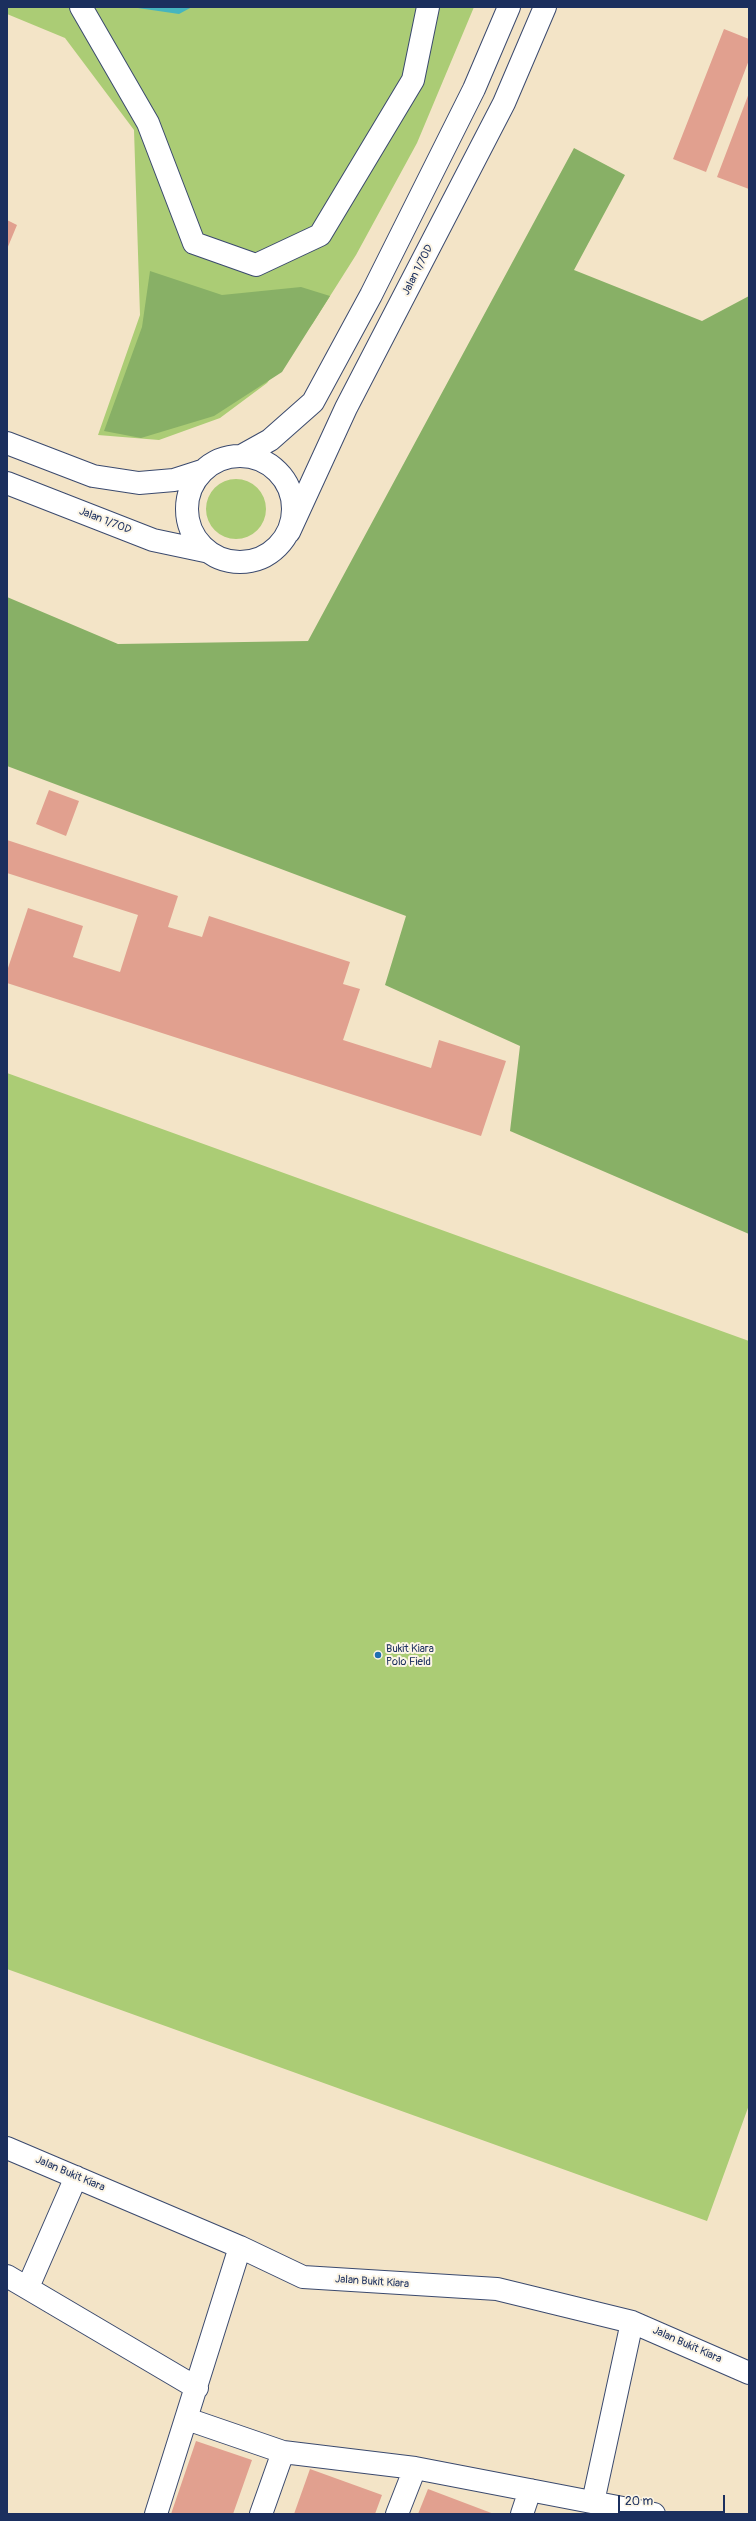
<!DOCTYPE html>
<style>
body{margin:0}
#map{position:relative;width:756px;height:2521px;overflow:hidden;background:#f3e4c7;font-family:Pangolin,sans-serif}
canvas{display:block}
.frame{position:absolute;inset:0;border:8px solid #1b2f5e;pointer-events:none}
.scale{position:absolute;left:618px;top:2495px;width:107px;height:18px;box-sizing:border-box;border:2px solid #1b2f5e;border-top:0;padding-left:5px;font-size:12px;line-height:14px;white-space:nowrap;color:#1b2f5e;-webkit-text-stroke:3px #fcf5e5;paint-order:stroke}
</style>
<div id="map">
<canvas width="756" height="2521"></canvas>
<div class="frame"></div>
<div class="scale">20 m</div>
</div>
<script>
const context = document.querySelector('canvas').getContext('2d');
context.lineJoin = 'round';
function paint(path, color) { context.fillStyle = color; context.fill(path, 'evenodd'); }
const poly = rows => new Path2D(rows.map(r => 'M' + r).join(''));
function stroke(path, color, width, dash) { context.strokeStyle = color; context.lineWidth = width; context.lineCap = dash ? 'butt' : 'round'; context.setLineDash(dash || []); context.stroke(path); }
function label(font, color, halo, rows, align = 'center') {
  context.font = font + ' Pangolin,sans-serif'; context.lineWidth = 4; context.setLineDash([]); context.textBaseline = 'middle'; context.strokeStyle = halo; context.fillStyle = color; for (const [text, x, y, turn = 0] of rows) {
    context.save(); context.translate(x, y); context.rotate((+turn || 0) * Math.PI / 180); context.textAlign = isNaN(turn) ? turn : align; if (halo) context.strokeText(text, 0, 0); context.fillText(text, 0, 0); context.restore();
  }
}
const green = poly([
 [7,7,474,7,417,143,356,255,313,323,267,383,220,418,159,440,98,435,140,315,134,130,65,38,7,14],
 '206 509a30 30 0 1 1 60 0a30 30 0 1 1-60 0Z',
 [7,1073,749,1341,749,2105,707,2221,7,1969]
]);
const forest = poly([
 [574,148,625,175,574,270,702,321,749,296,749,1234,510,1131,520,1046,385,985,406,916,7,766,7,597,118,644,308,641],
 [150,271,222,295,301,287,330,296,282,372,214,416,141,438,104,431,142,327]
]);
const water = poly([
 [131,7,192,7,179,14]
]);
const building = poly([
 [724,29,749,39,749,60,706,172,673,159],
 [749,93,749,189,717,177],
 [7,220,17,225,7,249],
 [49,790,79,801,66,836,36,824],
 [7,840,178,896,168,927,202,937,209,916,350,962,343,984,360,989,343,1040,431,1068,439,1040,506,1061,481,1136,7,983,7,971,28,908,83,926,73,957,120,972,138,915,7,873],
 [196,2441,252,2460,233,2514,171,2514],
 [310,2469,382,2495,375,2514,294,2514],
 [428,2489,494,2514,418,2514]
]);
const minor = poly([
 [81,7,148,123,194,243,256,265,320,235,413,80,428,7],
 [7,443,93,476,139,483,174,480,202,471],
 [243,455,270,440,313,402,371,295,474,89,509,7],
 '187 509a53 53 0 1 1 106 0a53 53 0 1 1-106 0Z',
 [7,483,153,540,205,551],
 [289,532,346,408,504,103,545,7],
 [7,2148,240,2247,303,2277,497,2289,632,2322,749,2373],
 [7,2276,197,2388],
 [28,2287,76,2177],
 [187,2419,283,2452,415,2468,654,2514],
 [593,2502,632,2322],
 [156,2514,240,2247],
 [261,2514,283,2452],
 [397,2514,415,2468],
 [522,2514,530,2490]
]);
const markers = [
 [378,1655,4,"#1f6fb2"]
];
const streetNames = [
 ["Jalan 1/70D",418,270,-63],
 ["Jalan 1/70D",105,521,21],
 ["Jalan Bukit Kiara",70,2174,23],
 ["Jalan Bukit Kiara",372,2282,4],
 ["Jalan Bukit Kiara",687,2345,24]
];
const poiNames = [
 ["Bukit Kiara",386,1649],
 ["Polo Field",386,1662]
];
paint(green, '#abcc75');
paint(forest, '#88b066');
paint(water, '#46b5bf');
paint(building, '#e1a08f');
stroke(minor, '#3b4a6e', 24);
stroke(minor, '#fff', 22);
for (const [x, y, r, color] of markers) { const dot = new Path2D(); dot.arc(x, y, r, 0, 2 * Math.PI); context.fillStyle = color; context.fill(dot); stroke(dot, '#fcf5e5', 1.5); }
label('11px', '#1b2f5e', '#fcf5e5', streetNames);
label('11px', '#1b2f5e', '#fcf5e5', poiNames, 'left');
</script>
